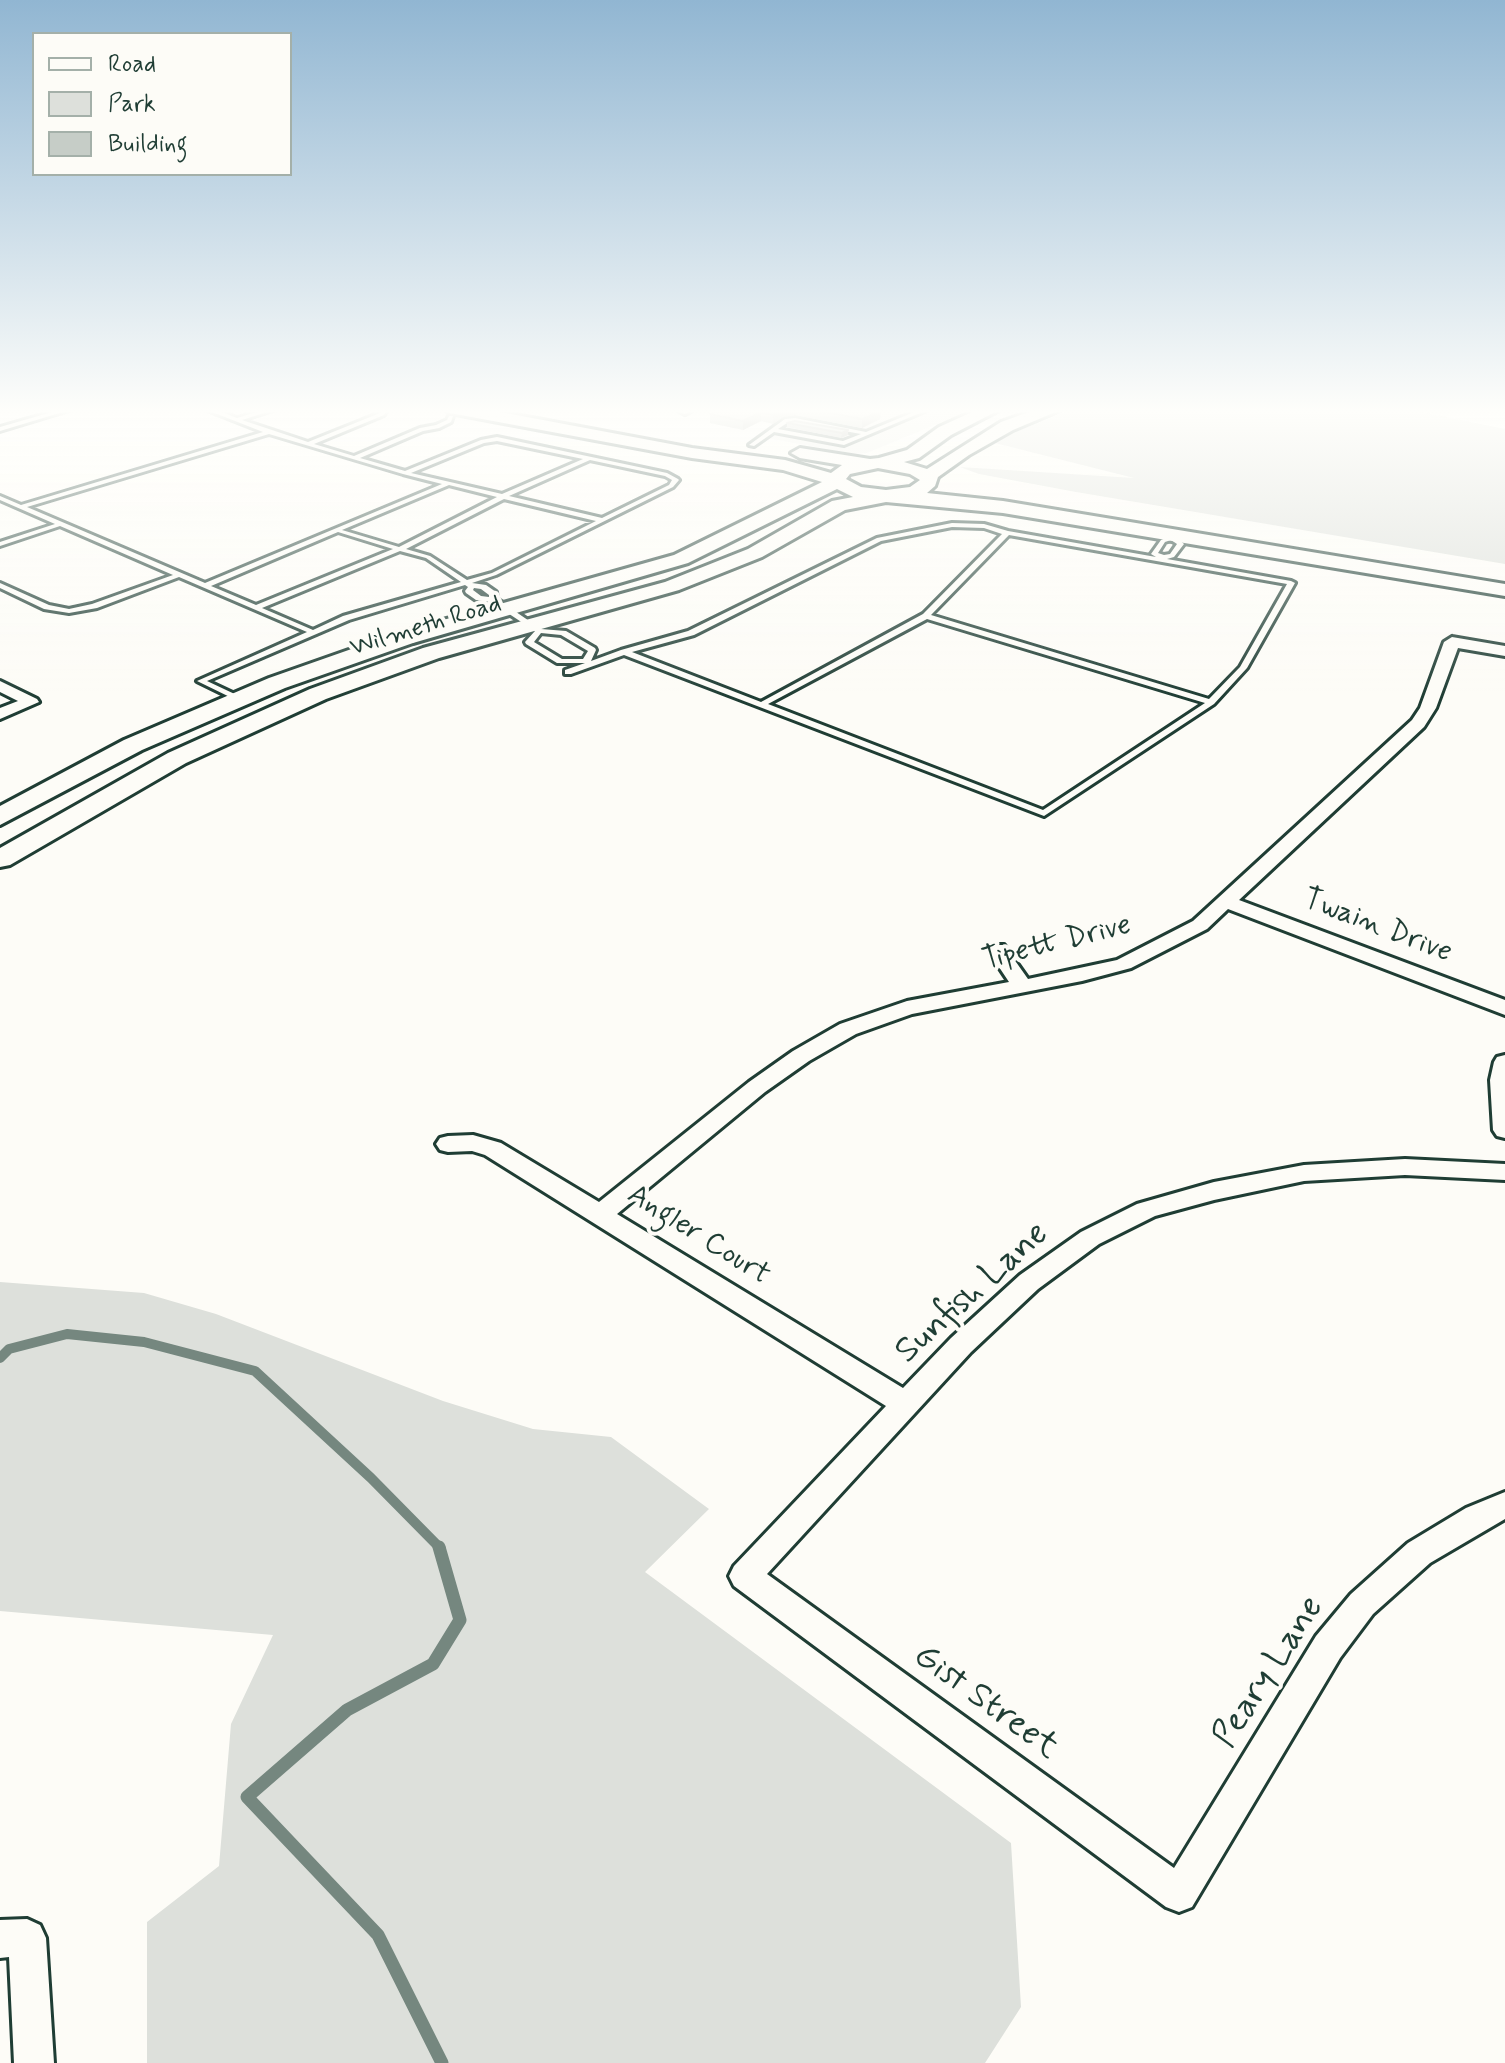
<!DOCTYPE html>
<style>
body{margin:0}
#map{position:relative;width:1505px;height:2063px;overflow:hidden;background:#fdfcf7;font-family:Mynerve,sans-serif}
canvas{display:block}
.legend{position:absolute;left:32px;top:32px;width:260px;height:144px;box-sizing:border-box;background:#fdfcf7;border:2px solid #a4b0a9;margin:0;padding:10px 14px;list-style:none;font-size:24px;color:#1f3d34}
.legend li{display:flex;align-items:center;gap:16px;height:40px}
.legend b{width:40px;border:2px solid #a4b0a9}
</style>
<div id="map">
<canvas width="1505" height="2063"></canvas>
<ul class="legend">
<li><b style="height:10px;background:#fdfcf7"></b>Road</li>
<li><b style="height:22px;background:#dde0db"></b>Park</li>
<li><b style="height:22px;background:#c6cdc7"></b>Building</li>
</ul>
</div>
<script>
const context = document.querySelector('canvas').getContext('2d');
context.lineJoin = 'round';
function paint(path, color) { context.fillStyle = color; context.fill(path, 'evenodd'); }
const poly = rows => new Path2D(rows.map(r => 'M' + r).join(''));
function stroke(path, color, width, dash) { context.strokeStyle = color; context.lineWidth = width; context.lineCap = dash ? 'butt' : 'round'; context.setLineDash(dash || []); context.stroke(path); }
function label(font, color, halo, rows, align = 'center') {
  context.font = font + ' Mynerve,sans-serif'; context.lineWidth = 8; context.setLineDash([]); context.textBaseline = 'middle'; context.strokeStyle = halo; context.fillStyle = color; for (const [text, x, y, turn = 0] of rows) {
    context.save(); context.translate(x, y); context.rotate((+turn || 0) * Math.PI / 180); context.textAlign = isNaN(turn) ? turn : align; if (halo) context.strokeText(text, 0, 0); context.fillText(text, 0, 0); context.restore();
  }
}
const built = poly([
 [796,408,975,408,867,453,854,454,756,436]
]);
const green = poly([
 [1075,408,1402,408,1505,429,1505,564,1076,492,979,474,960,467,1134,478,991,442],
 [0,1282,144,1293,216,1314,443,1401,533,1429,611,1437,709,1509,645,1572,1011,1843,1021,2007,985,2063,147,2063,147,1922,219,1866,231,1724,273,1635,0,1611]
]);
const streamFar1 = poly([
 [0,1358,9,1349,67,1334,144,1342,255,1371,371,1478,441,1549]
]);
const stream = poly([
 [439,1547,460,1620,433,1664,347,1710,247,1797,378,1935,442,2063]
]);
const lane = poly([
 [66,408,76,408,0,431,0,427,66,408],
 [202,408,211,408,237,418,270,408,280,408,242,420,308,442,380,413,383,408,388,408,384,415,314,444,354,456,420,428,436,425,447,420,449,416,453,416,451,422,439,428,423,431,360,458,405,471,481,440,497,437,667,473,678,479,679,480,673,487,496,575,472,583,486,585,496,592,497,599,541,629,566,631,595,648,596,650,591,661,621,650,688,631,877,538,952,523,984,524,1008,531,1156,557,1151,554,1161,540,1176,534,1179,536,1177,538,1184,544,1174,557,1167,559,1291,581,1295,583,1247,668,1214,704,1044,816,624,655,571,674,565,674,565,670,585,663,557,663,526,644,525,642,535,631,491,602,476,600,466,593,465,591,468,587,465,585,349,620,207,681,241,697,241,701,238,701,197,681,307,632,179,577,97,608,69,613,44,609,0,588,0,583,49,605,69,609,92,604,173,575,60,526,0,546,0,542,55,524,0,500,0,496,21,505,263,432,202,408],
 [269,434,403,474,442,484,205,583,27,507,269,434],
 [497,441,583,459,502,494,411,473,484,443,497,441],
 [590,460,665,476,672,480,669,485,602,518,509,496,590,460],
 [449,485,497,497,399,547,342,530,449,485],
 [504,499,596,521,492,573,467,580,430,556,406,549,504,499],
 [952,527,984,528,1002,534,923,614,761,702,632,652,694,635,881,541,952,527],
 [338,532,393,549,256,605,211,586,338,532],
 [1009,535,1287,584,1240,667,1209,699,931,615,1009,535],
 [1171,540,1177,544,1170,554,1164,555,1158,553,1165,542,1171,540],
 [400,551,426,558,461,582,343,616,313,630,262,608,400,551],
 [474,588,481,589,489,595,489,597,481,596,473,590,474,588],
 [927,619,1205,703,1043,810,768,704,927,619],
 [541,633,561,635,588,651,583,659,562,659,534,642,541,633],
 [924,408,932,408,844,445,774,432,754,446,749,445,785,419,795,418,866,432,924,408],
 [795,422,861,434,843,441,778,429,787,423,795,422]
]);
const street = poly([
 [681,408,696,408,685,414,679,411,681,408],
 [1452,637,1505,646,1505,656,1458,648,1436,708,1424,727,1239,900,1505,1000,1505,1015,1228,909,1207,929,1131,968,1082,981,912,1014,856,1034,809,1061,765,1092,617,1214,903,1388,951,1338,1020,1275,1081,1232,1137,1204,1214,1182,1304,1165,1405,1159,1505,1164,1505,1180,1405,1175,1304,1181,1214,1200,1155,1216,1099,1244,1038,1289,971,1352,767,1574,1174,1868,1316,1636,1351,1594,1408,1543,1466,1508,1505,1492,1505,1519,1430,1563,1373,1614,1340,1658,1192,1907,1179,1912,1166,1907,734,1586,729,1576,734,1566,886,1406,485,1155,472,1151,448,1152,440,1150,436,1144,440,1138,448,1136,473,1135,501,1143,599,1202,749,1082,793,1051,840,1024,907,1001,1009,982,987,949,990,945,1004,945,1028,979,1117,960,1193,921,1412,720,1420,708,1444,642,1452,637],
 [0,681,37,699,39,702,0,719,0,708,18,701,0,692,0,681],
 [1505,1055,1505,1138,1497,1136,1493,1130,1490,1080,1494,1062,1497,1057,1505,1055],
 [27,1919,40,1925,46,1938,54,2063,14,2063,9,1957,0,1958,0,1920,27,1919]
]);
const secondary = poly([
 [442,408,479,408,692,448,785,460,831,473,842,465,800,458,791,453,800,448,870,459,879,458,907,450,939,427,981,408,1003,408,951,435,919,458,904,462,927,469,1001,422,1040,408,1065,408,1013,430,969,455,938,477,935,486,927,493,1003,501,1505,584,1505,596,1003,513,886,502,845,510,762,557,679,590,439,658,326,699,186,763,10,865,0,867,0,848,168,753,310,689,423,648,665,582,748,549,832,501,853,497,837,489,688,563,413,643,285,688,142,750,0,825,0,806,124,740,269,678,397,633,674,555,822,482,783,470,692,458,450,413,442,408],
 [878,468,910,474,920,480,910,487,886,490,861,487,846,479,850,474,878,468]
]);
const wall = poly([
 [605,408,637,408,626,413],
 [716,408,870,408,881,411,880,419,862,428,795,415,783,417,773,424,761,421,743,430,710,423,710,414,720,409],
 [787,423,848,430,848,435,841,438,787,427]
]);
const shadedWall = poly([
 [626,408,637,408,626,413],
 [783,408,795,408,795,415,783,417,773,424,773,415],
 [881,411,880,419,862,428,862,419],
 [761,412,761,421,743,430,743,421],
 [848,430,848,435,841,438,842,433]
]);
const building = poly([
 [722,408,783,408,773,415,761,412,743,421,710,414,722,408],
 [805,408,870,408,881,411,862,419,805,408],
 [795,421,848,430,842,433,787,423,795,421]
]);
const farStreetnames = [
 ["Wilmeth Road",426,627,-17]
];
const streetNames = [
 ["Twain Drive",1377,927,21],
 ["Tipett Drive",1057,944,-14],
 ["Angler Court",698,1236,32]
];
const nearStreetnames = [
 ["Sunfish Lane",973,1294,-42],
 ["Peary Lane",1270,1673,-57],
 ["Gist Street",985,1703,36]
];
paint(built, '#eceee9');
paint(green, '#dde0db');
stroke(streamFar1, '#75877f', 10);
stroke(stream, '#75877f', 13);
stroke(lane, '#1f3d34', 6);
stroke(street, '#1f3d34', 6);
stroke(secondary, '#1f3d34', 6);
paint(lane, '#fdfcf7');
paint(street, '#fdfcf7');
paint(secondary, '#fdfcf7');
paint(wall, '#aab0ab');
paint(shadedWall, '#8b908b');
paint(building, '#c6cdc7');
stroke(building, '#8b908b', 2);
const sky = context.createLinearGradient(0, 0, 0, 697);
sky.addColorStop(0, '#91b6d2');
sky.addColorStop(0.59, '#fefefb');
sky.addColorStop(1, '#fefefb00');
context.fillStyle = sky;
context.fillRect(0, 0, 1505, 697);
label('26px', '#1f3d34', '#fdfcf7', farStreetnames);
label('30px', '#1f3d34', '#fdfcf7', streetNames);
label('36px', '#1f3d34', '#fdfcf7', nearStreetnames);
</script>
